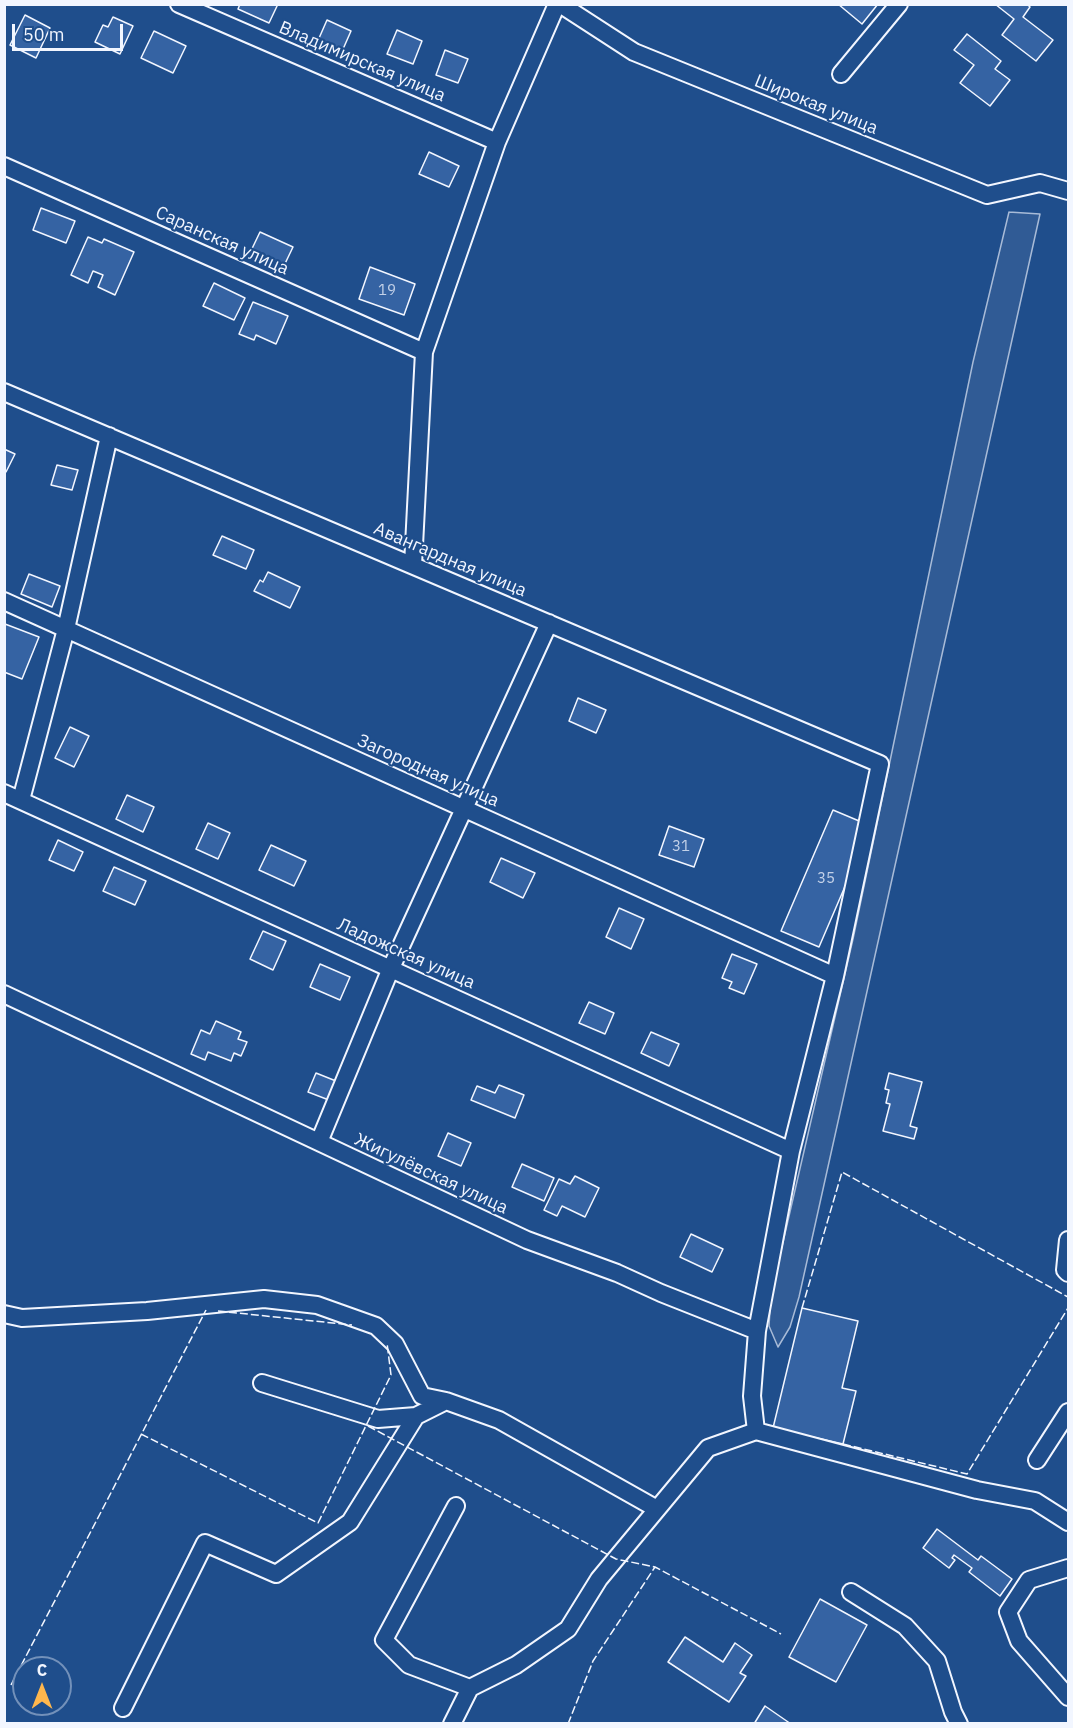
<!DOCTYPE html>
<meta charset="utf-8">
<style>
body{margin:0}
#map{position:relative;width:1073px;height:1728px;overflow:hidden;background:#1f4e8c;font-family:"IBM Plex Sans",sans-serif}
canvas{display:block}
.frame{position:absolute;inset:0;border:6px solid #f2f6ff;pointer-events:none}
.north{position:absolute;left:12px;top:1656px;width:60px;height:60px;box-sizing:border-box;background:#1f4e8c;border:2px solid #7391ba;border-radius:50%;rotate:0deg;font-size:16px;font-weight:700;line-height:24px;text-align:center;color:#f2f6ff}
.north::after{content:'';display:block;margin:auto;width:21px;height:27px;background:#ffb74d;clip-path:polygon(50% 0,100% 100%,50% 72%,0 100%)}
.scale{position:absolute;left:12px;top:24px;width:111px;height:27px;box-sizing:border-box;border:3px solid #f2f6ff;border-top:0;padding-left:8px;font-size:18px;line-height:21px;white-space:nowrap;color:#f2f6ff;-webkit-text-stroke:4px #1f4e8c;paint-order:stroke}
</style>
<div id="map">
<canvas width="1073" height="1728"></canvas>
<div class="frame"></div>
<div class="north">С</div>
<div class="scale">50 m</div>
</div>
<script>
const context = document.querySelector('canvas').getContext('2d');
context.lineJoin = 'round';
function paint(path, color) { context.fillStyle = color; context.fill(path, 'evenodd'); }
const poly = rows => new Path2D(rows.map(r => 'M' + r).join(''));
function stroke(path, color, width, dash) { context.strokeStyle = color; context.lineWidth = width; context.lineCap = dash ? 'butt' : 'round'; context.setLineDash(dash || []); context.stroke(path); }
function label(font, color, halo, rows, align = 'center') {
  context.font = font + ' "IBM Plex Sans",sans-serif'; context.lineWidth = 4.5; context.setLineDash([]); context.textBaseline = 'middle'; context.strokeStyle = halo; context.fillStyle = color; for (const [text, x, y, turn = 0] of rows) {
    context.save(); context.translate(x, y); context.rotate((+turn || 0) * Math.PI / 180); context.textAlign = isNaN(turn) ? turn : align; if (halo) context.strokeText(text, 0, 0); context.fillText(text, 0, 0); context.restore();
  }
}
const built = poly([
 [1009,212,1040,214,799,1297,790,1327,778,1347,769,1326,771,1294,853,939,973,362,1009,212]
]);
const building = poly([
 [240,4,278,4,269,23,238,9,240,4],
 [838,4,878,4,862,24,838,4],
 [995,4,1027,4,1030,7,1023,17,1053,40,1036,61,1002,35,1014,19,995,4],
 [25,15,50,28,36,58,10,45,25,15],
 [113,17,133,26,120,54,95,42,103,25,108,27,113,17],
 [327,20,351,31,340,56,316,45,327,20],
 [397,30,422,41,413,64,387,54,397,30],
 [154,31,186,46,173,73,141,58,154,31],
 [967,34,1001,61,995,69,1010,80,990,106,960,83,974,65,954,50,967,34],
 [445,50,468,59,458,83,436,75,445,50],
 [429,152,459,166,449,187,419,174,429,152],
 [41,208,75,221,66,243,33,230,41,208],
 [260,232,293,247,281,272,248,257,260,232],
 [88,237,102,243,104,239,134,252,115,295,98,287,103,275,93,271,88,283,71,275,88,237],
 [370,267,415,284,404,315,359,299,370,267],
 [214,283,245,298,234,320,203,306,214,283],
 [253,302,288,316,276,344,256,335,254,340,239,334,253,302],
 [4,449,15,454,6,472,4,472,4,449],
 [57,465,78,470,72,490,51,485,57,465],
 [222,536,254,550,246,569,213,555,222,536],
 [268,572,300,587,290,608,254,591,260,580,263,582,268,572],
 [29,574,60,586,52,607,21,594,29,574],
 [5,624,39,637,22,679,4,672,5,624],
 [578,698,606,710,596,733,569,721,578,698],
 [70,727,89,736,74,767,55,758,70,727],
 [127,795,154,807,143,832,116,819,127,795],
 [833,810,871,826,819,947,781,931,833,810],
 [208,823,230,833,218,859,196,849,208,823],
 [669,826,704,839,694,867,659,855,669,826],
 [58,840,83,852,74,871,49,860,58,840],
 [271,845,306,861,294,886,259,870,271,845],
 [501,858,535,873,523,898,490,882,501,858],
 [114,867,146,881,135,905,103,891,114,867],
 [619,908,644,919,631,949,606,937,619,908],
 [263,931,286,941,273,970,250,959,263,931],
 [732,954,757,964,744,994,729,988,732,982,722,978,732,954],
 [320,964,350,977,340,1000,310,987,320,964],
 [589,1002,614,1013,605,1034,579,1023,589,1002],
 [216,1021,241,1032,238,1039,247,1042,241,1056,234,1053,231,1061,208,1052,205,1060,191,1054,201,1030,210,1034,216,1021],
 [651,1032,679,1044,669,1066,641,1053,651,1032],
 [316,1073,341,1083,334,1102,308,1092,316,1073],
 [889,1073,922,1082,910,1126,917,1128,914,1139,883,1131,890,1104,886,1103,889,1090,885,1089,889,1073],
 [499,1085,524,1095,515,1118,471,1100,477,1086,495,1093,499,1085],
 [448,1133,471,1143,461,1166,438,1156,448,1133],
 [522,1164,554,1178,544,1201,512,1187,522,1164],
 [575,1176,599,1188,585,1217,562,1206,557,1216,544,1210,559,1179,570,1184,575,1176],
 [691,1234,723,1249,712,1272,680,1257,691,1234],
 [802,1308,858,1321,842,1388,856,1391,843,1444,773,1428,802,1308],
 [937,1529,978,1560,981,1556,1012,1579,1000,1596,969,1572,972,1568,954,1555,952,1558,955,1560,949,1568,923,1548,937,1529],
 [820,1599,867,1625,836,1682,789,1657,820,1599],
 [685,1637,723,1662,735,1643,752,1655,740,1673,746,1676,729,1702,668,1662,685,1637],
 [765,1706,791,1724,754,1724,765,1706]
]);
const minor = poly([
 [179,4,497,142],
 [560,4,634,52,987,195,1040,183,1068,191],
 [841,74,899,4],
 [4,166,424,352],
 [4,392,880,764,835,976,791,1151,757,1331],
 [413,565,424,352,497,142,557,4],
 [4,601,835,976],
 [4,793,791,1151],
 [21,800,66,629,109,436],
 [4,994,527,1240,617,1273,661,1293,757,1331,752,1396,756,1431],
 [319,1142,391,968,549,623],
 [1068,1240,1065,1270,1068,1273],
 [4,1314,22,1318,147,1311,264,1299,317,1305,376,1326,395,1344,422,1396,446,1401],
 [262,1383,378,1419,416,1416,446,1401,499,1420,657,1509],
 [1037,1460,1068,1412],
 [456,1506,384,1640,409,1665,470,1688,516,1665,568,1629,599,1579,708,1448,756,1431,977,1490,1035,1501,1068,1522],
 [1068,1568,1029,1580,1008,1612,1019,1641,1068,1697],
 [851,1592,905,1626,937,1661,953,1712,959,1724],
 [123,1708,205,1543,276,1574,350,1522,416,1416],
 [452,1724,470,1688]
]);
const fence = poly([
 [802,1308,842,1172,1068,1297],
 [218,1311,352,1325],
 [368,1426,616,1559,655,1567,781,1634],
 [141,1434,318,1523,391,1375,387,1343],
 [843,1444,967,1474,1068,1308],
 [11,1685,206,1310],
 [568,1724,593,1661,655,1567]
]);
const numberNames = [
 ["19",387,291],
 ["31",681,847],
 ["35",826,879]
];
const streetNames = [
 ["Владимирская улица",362,62,23],
 ["Широкая улица",816,105,22],
 ["Саранская улица",222,241,24],
 ["Авангардная улица",450,560,23],
 ["Загородная улица",428,771,24],
 ["Ладожская улица",406,954,24],
 ["Жигулёвская улица",431,1174,25]
];
paint(built, '#305b95');
stroke(built, '#a8bbd7', 1.5);
paint(building, '#3563a3');
stroke(building, '#f2f6ff', 1.5);
stroke(minor, '#f2f6ff', 20);
stroke(minor, '#1f4e8c', 16);
stroke(fence, '#f2f6ff', 1.5, [8, 3]);
label('15px', '#c3d1e8', null, numberNames);
label('18px', '#f2f6ff', '#1f4e8c', streetNames);
</script>
